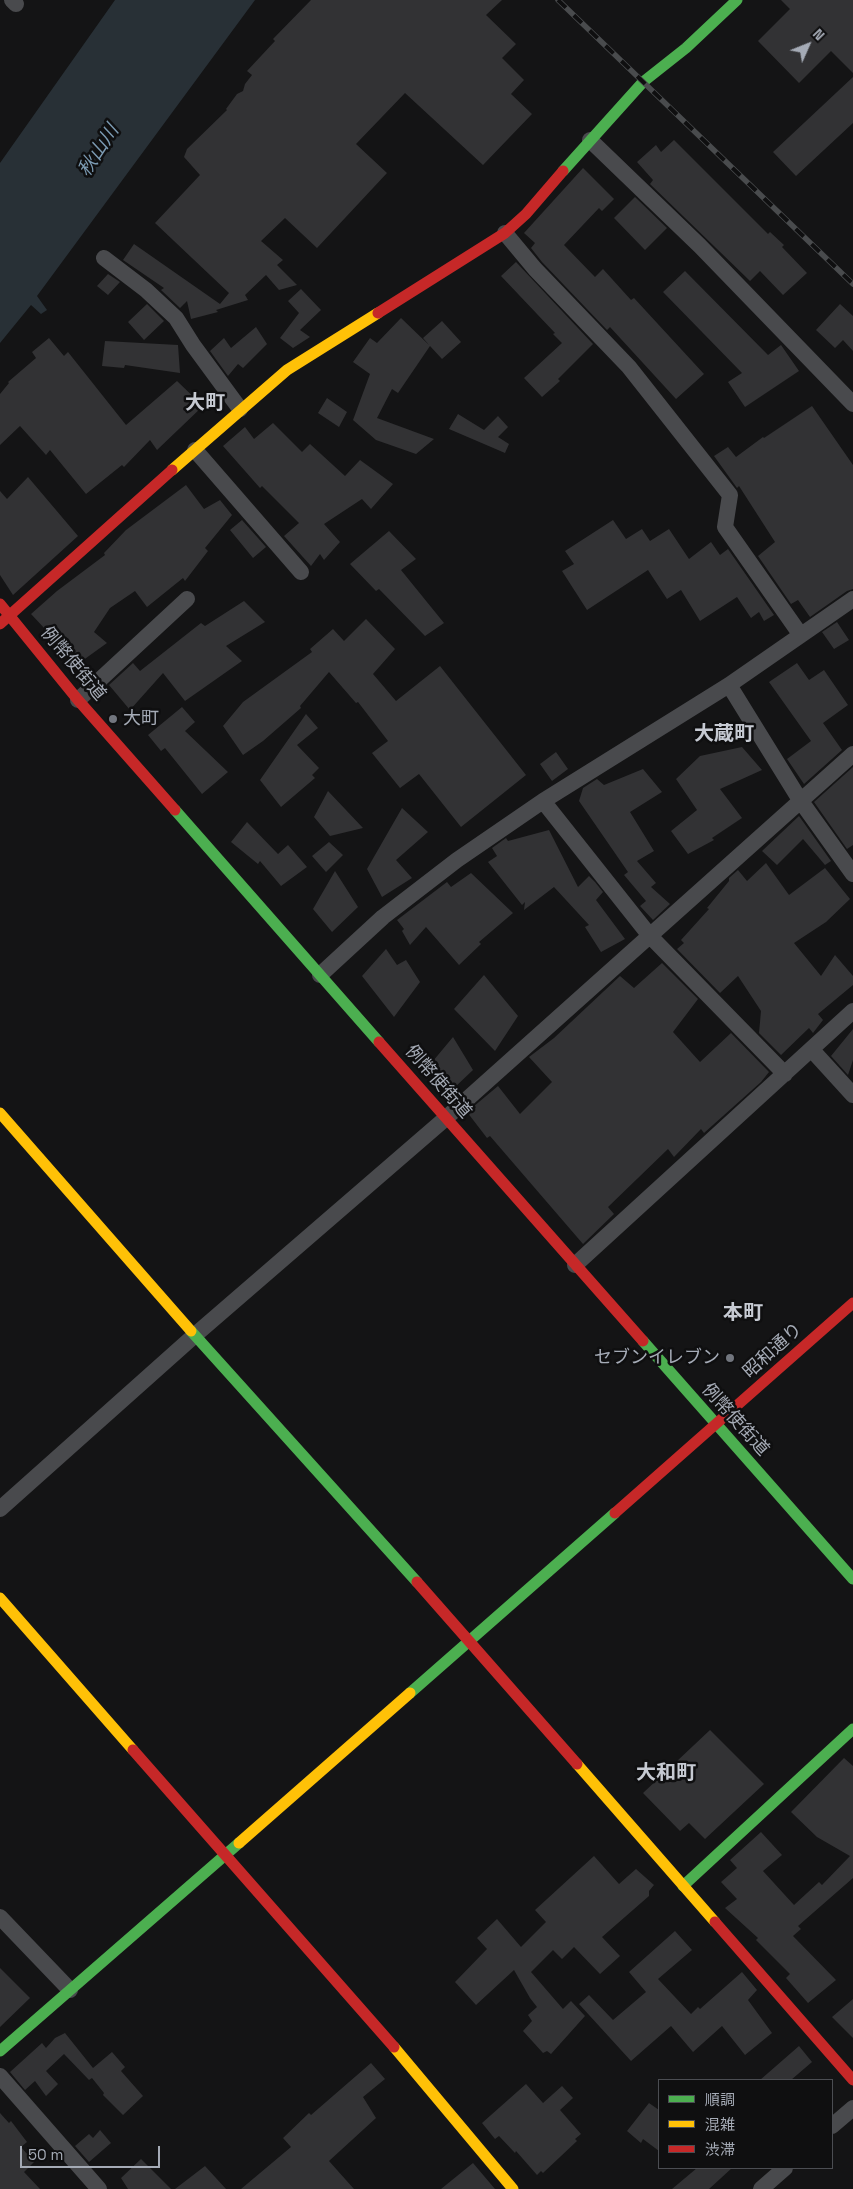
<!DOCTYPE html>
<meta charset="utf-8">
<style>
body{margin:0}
#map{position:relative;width:853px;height:2189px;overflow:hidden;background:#141415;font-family:"Space Grotesk","Noto Sans JP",sans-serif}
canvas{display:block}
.legend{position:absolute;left:658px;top:2079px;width:175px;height:90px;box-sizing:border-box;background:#0f0f10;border:1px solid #4b4d52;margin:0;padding:6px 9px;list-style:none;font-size:15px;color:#a5abb6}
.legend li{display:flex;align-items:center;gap:10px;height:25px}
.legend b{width:25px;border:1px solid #4b4d52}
.north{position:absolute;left:783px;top:20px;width:50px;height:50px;-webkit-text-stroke:4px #0f0f10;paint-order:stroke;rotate:46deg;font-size:14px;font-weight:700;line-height:20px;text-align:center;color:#a5abb6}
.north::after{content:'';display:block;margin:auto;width:18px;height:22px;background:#a5abb6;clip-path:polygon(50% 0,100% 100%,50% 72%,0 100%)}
.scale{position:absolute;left:20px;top:2146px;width:140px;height:22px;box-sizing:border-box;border:2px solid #a5abb6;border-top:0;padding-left:6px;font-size:15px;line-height:18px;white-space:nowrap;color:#a5abb6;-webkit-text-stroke:4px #0f0f10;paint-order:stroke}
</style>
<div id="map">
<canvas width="853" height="2189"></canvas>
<ul class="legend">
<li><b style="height:6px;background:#4caf50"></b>順調</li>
<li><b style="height:6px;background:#ffc107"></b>混雑</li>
<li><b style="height:6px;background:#c62828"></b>渋滞</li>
</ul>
<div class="north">N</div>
<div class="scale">50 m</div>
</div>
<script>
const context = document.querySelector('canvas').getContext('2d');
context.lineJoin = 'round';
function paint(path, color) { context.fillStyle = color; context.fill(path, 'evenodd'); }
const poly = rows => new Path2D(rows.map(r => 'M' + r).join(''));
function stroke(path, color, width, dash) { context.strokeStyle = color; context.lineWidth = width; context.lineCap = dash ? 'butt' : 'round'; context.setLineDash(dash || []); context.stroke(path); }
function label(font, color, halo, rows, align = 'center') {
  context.font = font + ' "Space Grotesk","Noto Sans JP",sans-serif'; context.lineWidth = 5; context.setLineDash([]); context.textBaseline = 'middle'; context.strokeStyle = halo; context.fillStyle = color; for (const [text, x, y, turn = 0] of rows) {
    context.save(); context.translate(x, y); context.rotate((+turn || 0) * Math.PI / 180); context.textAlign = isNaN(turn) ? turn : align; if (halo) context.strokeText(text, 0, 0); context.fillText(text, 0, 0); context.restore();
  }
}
const water = poly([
 [115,0,255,0,37,296,47,310,41,314,31,305,0,343,0,163]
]);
const building = poly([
 [311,0,502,0,486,15,516,44,502,58,524,80,511,94,532,114,483,165,405,93,356,144,387,173,317,248,285,218,261,241,283,260,277,265,297,285,279,290,266,275,245,295,248,300,216,310,218,312,191,319,187,301,180,308,161,290,164,288,123,260,134,244,220,304,229,293,155,223,200,175,184,157,187,149,227,110,226,109,237,94,243,91,245,84,252,75,247,71,275,41,273,39],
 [781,0,853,0,853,73,831,51,799,83,758,41,790,9],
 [853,77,853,123,796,176,773,152],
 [674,140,768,234,770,232,784,245,782,247,807,273,783,295,760,271,750,281,650,184,653,180,637,162,656,145,661,152],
 [583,168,614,199,602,211,599,208,564,245,595,277,603,269,631,300,634,298,704,374,676,399,610,327,607,330,542,262,531,248,535,243,524,233],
 [635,197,667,228,645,250,614,218],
 [516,262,593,344,558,379,560,381,542,397,524,378,562,343,553,334,555,333,501,276],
 [685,271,768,355,781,345,799,371,745,407,728,382,742,373,663,292],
 [108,274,120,282,108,295,97,286],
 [301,289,321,310,300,330,310,337,293,348,280,338,299,313,288,301],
 [147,304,164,321,144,340,128,322],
 [840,304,853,316,853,351,843,340,835,348,816,330],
 [401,318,429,345,423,338,442,321,461,342,442,359,430,346,398,393,392,389,377,418,434,439,416,454,376,440,353,420,370,374,353,362,370,338,377,343],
 [256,327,267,344,243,368,238,364,228,376,210,351,224,338,231,348],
 [49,338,64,356,68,352,126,425,177,381,203,406,157,450,150,440,124,467,122,465,86,494,50,450,46,455,20,426,0,445,0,394,9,383,8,382,36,358,32,352],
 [105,341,178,345,180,373,125,365,124,368,102,366],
 [327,398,347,412,339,427,318,413],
 [812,406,853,465,853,589,847,591,810,617,798,600,791,604,758,556,775,542,739,486,737,488,714,456,728,447,736,457,763,437,764,438],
 [458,414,484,430,498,416,508,427,498,437,509,444,505,453,449,429],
 [273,423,302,452,310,444,345,476,360,460,393,484,371,509,362,499,324,524,340,542,324,560,320,554,311,566,284,536,299,523,262,486,260,488,223,446,245,427,254,439],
 [28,477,78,536,13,595,0,575,0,491,7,499],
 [186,485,204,509,220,500,232,515,205,548,208,551,185,581,183,578,147,607,135,591,110,608,94,632,107,643,75,666,49,626,46,630,31,614,57,591,105,555,104,553,126,530],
 [242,520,266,547,253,558,230,530],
 [613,520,626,539,642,529,650,541,669,529,689,559,711,542,720,555,728,549,774,615,764,621,759,612,751,618,737,597,700,621,681,590,667,599,648,570,587,610,562,571,574,564,565,551],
 [389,531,416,559,401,570,444,623,425,636,379,589,376,591,350,564],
 [244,601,265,622,226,646,242,661,185,701,163,673,130,710,109,685,133,663,140,671,201,623,205,626],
 [366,619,395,649,373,674,396,701,440,666,526,775,461,827,419,774,400,788,372,753,388,741,358,702,356,703,329,672,300,706,301,708,263,741,243,755,223,726,243,702,312,652,310,649,333,629,344,641],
 [837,622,849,640,834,649,822,632],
 [797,663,809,680,824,670,848,705,823,723,842,750,804,784,787,759,811,741,769,682],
 [182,707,195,722,185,731,228,772,202,794,165,748,161,751,148,735],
 [306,714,318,728,297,745,319,768,312,775,315,778,281,807,260,780],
 [742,747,762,770,720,789,742,818,712,838,714,840,688,854,671,831,697,810,676,779,700,756],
 [556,752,568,769,552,781,540,764],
 [853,767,853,845,847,849,814,802],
 [643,769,662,792,630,812,654,851,637,861,656,883,651,887,670,904,653,920,640,906,646,901,624,875,628,872,579,801,583,788,597,779,604,785],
 [328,791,363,828,330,836,314,817],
 [402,808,428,832,396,860,412,878,382,897,367,869],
 [799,816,831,861,825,865,803,839,777,865,762,851],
 [247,822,278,854,288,845,307,867,281,886,260,861,258,864,231,842],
 [549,830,578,887,589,876,595,882,603,892,596,900,625,939,601,952,585,927,589,925,554,887,524,910,525,902,522,905,488,862,497,856,492,848,506,838,508,841],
 [329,842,343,855,326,872,312,856],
 [766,863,789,895,825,868,850,899,826,922,794,943,821,976,835,955,853,976,853,985,818,1014,823,1020,813,1033,809,1028,781,1055,759,1033,761,1011,738,976,720,993,677,949,684,943,681,940,709,909,707,908,729,881,729,878,738,870,747,881],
 [335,871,358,907,332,932,313,909],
 [471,873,513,913,479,942,481,944,459,965,426,927,410,945,402,931,404,929,397,920,447,882,451,887],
 [386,949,397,965,406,960,420,982,394,1017,362,976],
 [662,963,698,999,673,1032,700,1062,731,1033,769,1072,761,1082,704,1133,701,1129,674,1157,668,1149,608,1207,614,1214,583,1244,490,1136,487,1138,467,1112,498,1086,520,1114,552,1082,529,1057,554,1038,620,976,634,988],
 [484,975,518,1016,495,1051,454,1009],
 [853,1029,853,1060,848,1075,831,1056],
 [453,1037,473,1070,454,1088,433,1061],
 [710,1730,764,1784,705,1839,689,1823,680,1831,643,1793],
 [844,1758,853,1766,853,1878,798,1926,801,1929,793,1936,836,1980,808,2003,786,1978,790,1974,756,1940,758,1938,725,1908,737,1899,721,1882,737,1868,730,1860,761,1832,782,1855,763,1871,794,1905,819,1882,822,1885,850,1856,817,1837,791,1812],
 [594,1856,619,1884,636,1869,654,1885,649,1891,649,1896,602,1937,620,1956,600,1974,574,1947,562,1959,553,1950,531,1972,563,2009,571,2001,585,2016,551,2054,547,2051,543,2053,523,2031,532,2021,528,2015,537,2007,530,1998,514,1970,476,2005,455,1982,487,1949,477,1938,497,1919,521,1947,546,1922,535,1910],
 [675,1931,692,1950,658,1979,691,2014,698,2007,700,2009,742,1972,757,1990,748,2000,772,2033,745,2055,722,2026,693,2052,671,2026,631,2061,579,2004,589,1995,613,2020,646,1992,629,1972],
 [0,1968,30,1998,0,2027],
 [853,1999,853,2038,832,2017],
 [65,2033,93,2068,112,2052,125,2067,121,2071,143,2096,123,2115,103,2095,104,2093,92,2078,89,2080,64,2054,46,2071,58,2084,46,2096,35,2081,25,2090,10,2072,42,2043,46,2048,55,2038],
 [799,2046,812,2062,791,2080,760,2080],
 [371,2063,385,2079,363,2097,376,2118,329,2161,354,2189,241,2189,291,2147,283,2138,309,2113,311,2115],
 [526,2084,543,2103,562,2086,573,2098,560,2110,581,2134,575,2139,577,2141,543,2173,541,2171,537,2175,516,2151,515,2153,499,2136,495,2139,482,2123],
 [649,2103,659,2110,659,2151,643,2139,641,2143,627,2131],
 [0,2113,9,2123,11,2121,27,2142,21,2147,34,2162,24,2172,40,2189,0,2189],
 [100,2130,111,2143,89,2162,75,2146,89,2134,93,2138],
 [141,2159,171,2189,128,2189,121,2178],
 [473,2163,495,2189,441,2189],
 [205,2166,226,2189,175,2189],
 [697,2168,732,2168,709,2189,672,2189]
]);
const street = poly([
 [12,0,16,4],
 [590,140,700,246,853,404],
 [505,233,535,269,629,367,730,495,725,527,800,634],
 [104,258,146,290,176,318,193,345,240,409],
 [195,450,301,572],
 [729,685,800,800,853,874],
 [78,700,187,599],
 [543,801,650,936,785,1074],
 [320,975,383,917,457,860,543,801,729,685,853,599],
 [812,1050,853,1095],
 [575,1265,853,1011],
 [0,1509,195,1335,446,1118,853,754],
 [0,1917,70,1990],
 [0,2076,99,2189],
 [832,2126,853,2108],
 [761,2189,785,2168]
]);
const fast = poly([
 [563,171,643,82,686,48,737,0],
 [175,810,379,1042],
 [191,1331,417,1582],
 [643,1341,853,1579],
 [410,1693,615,1513],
 [683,1886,853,1729],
 [0,2051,239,1843]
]);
const slow = poly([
 [172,470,287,370,378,313],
 [0,1113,191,1331],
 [0,1598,133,1750],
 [577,1764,715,1922],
 [239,1843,410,1693],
 [394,2047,513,2189]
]);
const jam = poly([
 [378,313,505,233,526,214,563,171],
 [0,604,78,700,175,810],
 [0,624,172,470],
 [379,1042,643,1341],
 [615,1513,853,1303],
 [417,1582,577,1764],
 [133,1750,394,2047],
 [715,1922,853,2080]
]);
const rail = poly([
 [558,0,853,284]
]);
const markers = [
 [113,719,5,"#72767e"],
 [730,1358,5,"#72767e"]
];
const streetNames = [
 ["例幣使街道",73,664,50],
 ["例幣使街道",438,1082,49],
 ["昭和通り",773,1351,-42],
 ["例幣使街道",735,1420,48]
];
const poiNames = [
 ["大町",123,719],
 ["セブンイレブン",720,1358,"right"]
];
const waterNames = [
 ["秋山川",99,151,-57]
];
const quarterNames = [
 ["大町",205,404],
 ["大蔵町",724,735],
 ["本町",743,1314],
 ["大和町",666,1774]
];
paint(water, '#283036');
paint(building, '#323234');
stroke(street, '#494a4d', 16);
stroke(fast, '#4caf50', 11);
stroke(slow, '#ffc107', 11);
stroke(jam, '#c62828', 11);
stroke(rail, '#494b4d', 5.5);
stroke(rail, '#0f0f10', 4, [11]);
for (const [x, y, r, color] of markers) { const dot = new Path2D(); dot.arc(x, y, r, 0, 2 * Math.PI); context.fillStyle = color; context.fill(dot); stroke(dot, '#0f0f10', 2); }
label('18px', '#a5abb6', '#0f0f10', streetNames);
label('18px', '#a5abb6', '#0f0f10', poiNames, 'left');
label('italic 19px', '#7b9ab2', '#0f0f10', waterNames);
label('bold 20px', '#c6cad2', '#0f0f10', quarterNames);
</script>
